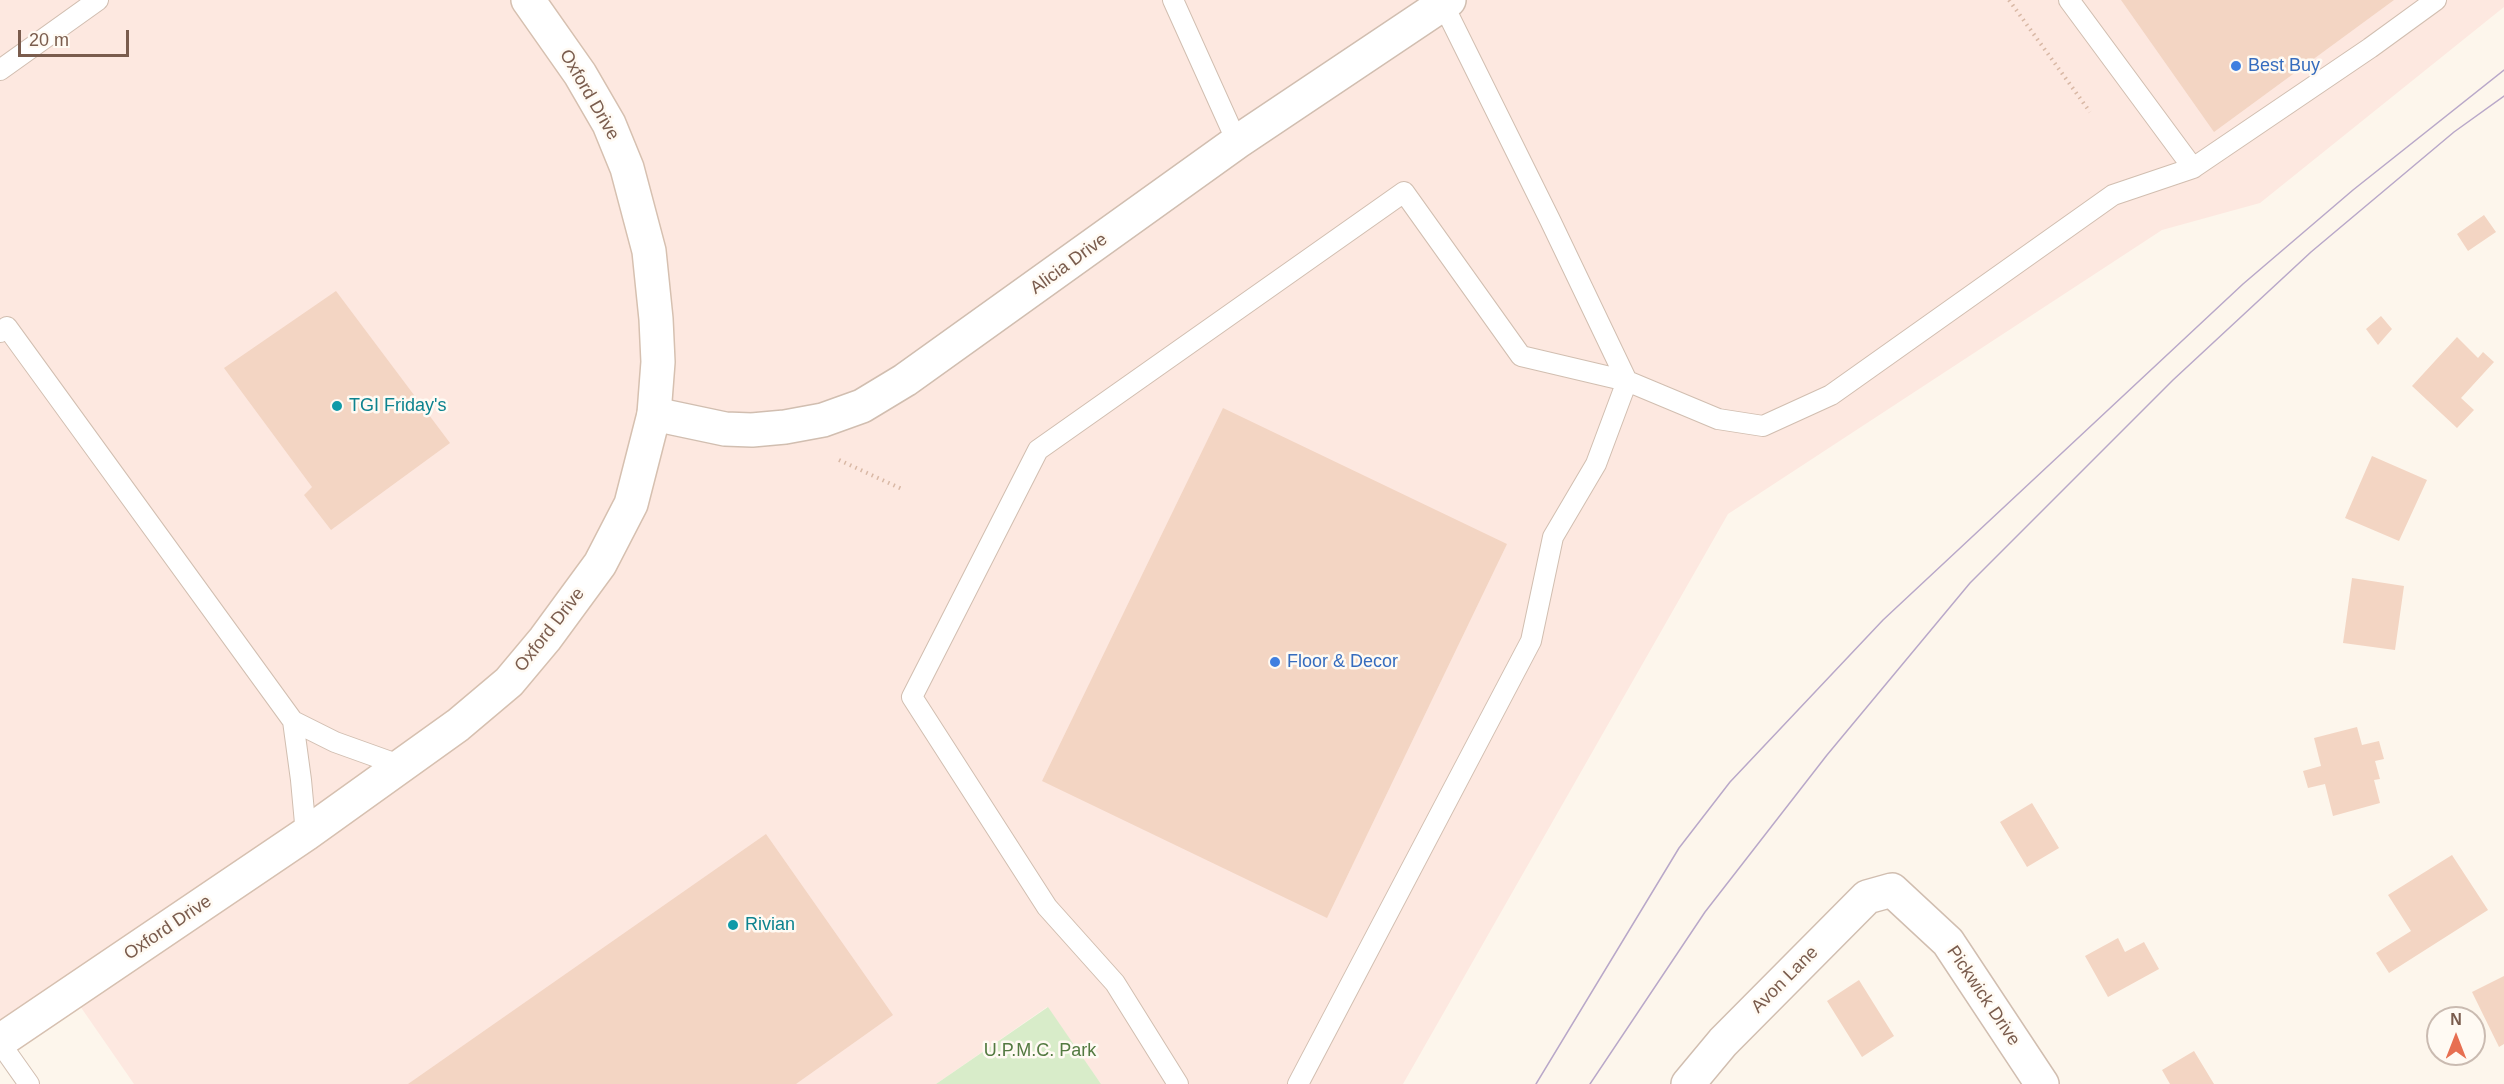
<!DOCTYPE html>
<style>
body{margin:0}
#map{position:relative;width:2504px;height:1084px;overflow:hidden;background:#fdf6ec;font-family:Helvetica,sans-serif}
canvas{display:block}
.north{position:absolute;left:2426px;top:1006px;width:60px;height:60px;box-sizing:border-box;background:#fffaf3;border:2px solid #cabbb1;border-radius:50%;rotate:0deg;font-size:16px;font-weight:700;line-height:24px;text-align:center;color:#7a5c4d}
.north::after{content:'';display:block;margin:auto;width:21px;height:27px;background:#e76f51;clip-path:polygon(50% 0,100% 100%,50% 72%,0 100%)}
.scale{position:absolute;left:18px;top:30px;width:111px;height:27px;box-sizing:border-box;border:3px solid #7a5c4d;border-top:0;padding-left:8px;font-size:18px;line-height:21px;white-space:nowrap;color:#7a5c4d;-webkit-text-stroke:4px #fffaf3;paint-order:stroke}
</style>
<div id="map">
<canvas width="2504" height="1084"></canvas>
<div class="north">N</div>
<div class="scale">20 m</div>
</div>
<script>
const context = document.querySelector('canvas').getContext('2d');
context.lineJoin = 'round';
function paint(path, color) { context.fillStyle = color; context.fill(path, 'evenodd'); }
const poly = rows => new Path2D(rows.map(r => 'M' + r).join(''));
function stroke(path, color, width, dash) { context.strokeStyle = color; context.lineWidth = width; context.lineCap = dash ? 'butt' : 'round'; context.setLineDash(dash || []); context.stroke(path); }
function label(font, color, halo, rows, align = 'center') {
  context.font = font + ' Helvetica,sans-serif'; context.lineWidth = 5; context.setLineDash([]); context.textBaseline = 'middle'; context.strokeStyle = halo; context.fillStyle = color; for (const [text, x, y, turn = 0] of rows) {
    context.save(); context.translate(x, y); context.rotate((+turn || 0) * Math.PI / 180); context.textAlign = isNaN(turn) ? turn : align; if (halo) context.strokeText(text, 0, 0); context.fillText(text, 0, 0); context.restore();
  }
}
const commercial = poly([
 [0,0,2504,0,2504,7,2260,203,2162,230,1728,514,1403,1084,1101,1084,1047,1007,936,1084,134,1084,71,993,0,1041]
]);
const green = poly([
 [1048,1007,1101,1084,936,1084]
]);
const building = poly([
 [2121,0,2394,0,2214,132],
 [2484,215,2496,232,2468,251,2457,234],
 [336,291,450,443,331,530,304,495,312,487,224,368],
 [2381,316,2392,329,2378,345,2366,329],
 [2457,337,2478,358,2483,352,2494,362,2461,398,2474,410,2457,428,2412,386],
 [1223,408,1507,544,1327,918,1042,781],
 [2372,456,2427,480,2399,541,2345,518],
 [2352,578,2404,586,2395,650,2343,643],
 [2357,727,2362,745,2379,741,2384,759,2375,761,2380,779,2374,780,2380,803,2333,816,2325,784,2308,788,2303,771,2321,766,2314,738],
 [2032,803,2059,848,2027,867,2000,822],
 [766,834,893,1015,796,1084,408,1084],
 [2452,855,2488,910,2389,973,2376,953,2411,931,2388,895],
 [2118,938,2125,952,2144,942,2159,969,2108,997,2085,956],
 [2504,976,2504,1044,2499,1047,2472,992],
 [1859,980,1894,1036,1862,1057,1827,1001],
 [2194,1051,2214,1084,2170,1084,2162,1070]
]);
const path = poly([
 [2009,0,2090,112],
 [839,460,904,490]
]);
const lane = poly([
 [1173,0,1237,142],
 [2069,0,2193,168,2370,48,2436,0],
 [1443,4,1550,220,1627,381,1718,419,1763,426,1831,395,2113,195,2193,168],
 [0,70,98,0],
 [0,332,7,327,293,721,301,780,306,834],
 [293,721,335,742,402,766],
 [0,1043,29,1084],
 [1178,1084,1115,983,1047,907,912,697,1038,450,1404,192,1521,356,1627,381,1596,464,1553,537,1531,641,1298,1084]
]);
const street = poly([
 [654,414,725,429,752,430,785,427,823,420,862,406,905,380,1237,142,1449,0],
 [1688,1084,1723,1042,1867,897,1892,890,1948,942,2042,1084]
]);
const secondary = poly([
 [0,1041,306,834,458,725,509,682,545,639,600,564,631,504,654,414,658,362,656,319,649,251,627,168,609,124,580,74,528,0]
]);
const tram = poly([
 [1536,1084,1679,848,1730,782,1883,620,2243,284,2353,190,2504,70],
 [1590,1084,1705,912,1827,755,1970,583,2173,380,2311,252,2454,132,2504,96]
]);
const markers = [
 [2236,66,6,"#3f7fe0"],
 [337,406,6,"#0f9aa8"],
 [1275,662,6,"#3f7fe0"],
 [733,925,6,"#0f9aa8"]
];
const shopNames = [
 ["Best Buy",2248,66],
 ["Floor & Decor",1287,662]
];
const streetNames = [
 ["Oxford Drive",589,95,60],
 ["Alicia Drive",1069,264,-36],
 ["Oxford Drive",550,630,-52],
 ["Oxford Drive",168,928,-34],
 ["Avon Lane",1785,980,-45],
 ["Pickwick Drive",1983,996,56]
];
const cultureNames = [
 ["TGI Friday's",349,406],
 ["Rivian",745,925]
];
const parkNames = [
 ["U.P.M.C. Park",1040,1051]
];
paint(commercial, '#fde8e0');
paint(green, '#d8ecc9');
paint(building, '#f3d5c3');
stroke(lane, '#d1beb0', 22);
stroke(street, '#d1beb0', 36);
stroke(secondary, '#d6c0b0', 36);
stroke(path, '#d9b8a5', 4, [1.5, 4.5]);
stroke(lane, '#fff', 20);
stroke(street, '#fff', 33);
stroke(secondary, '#fff', 33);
stroke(tram, '#b9a8c9', 1.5);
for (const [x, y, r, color] of markers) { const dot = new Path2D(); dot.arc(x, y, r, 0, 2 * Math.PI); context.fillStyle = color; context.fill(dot); stroke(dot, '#fffaf3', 2); }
label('18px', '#366cbe', '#fffaf3', shopNames, 'left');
label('18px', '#7a5c4d', '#fffaf3', streetNames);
label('18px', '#0d838f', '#fffaf3', cultureNames, 'left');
label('18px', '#537a41', '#fffaf3', parkNames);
</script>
